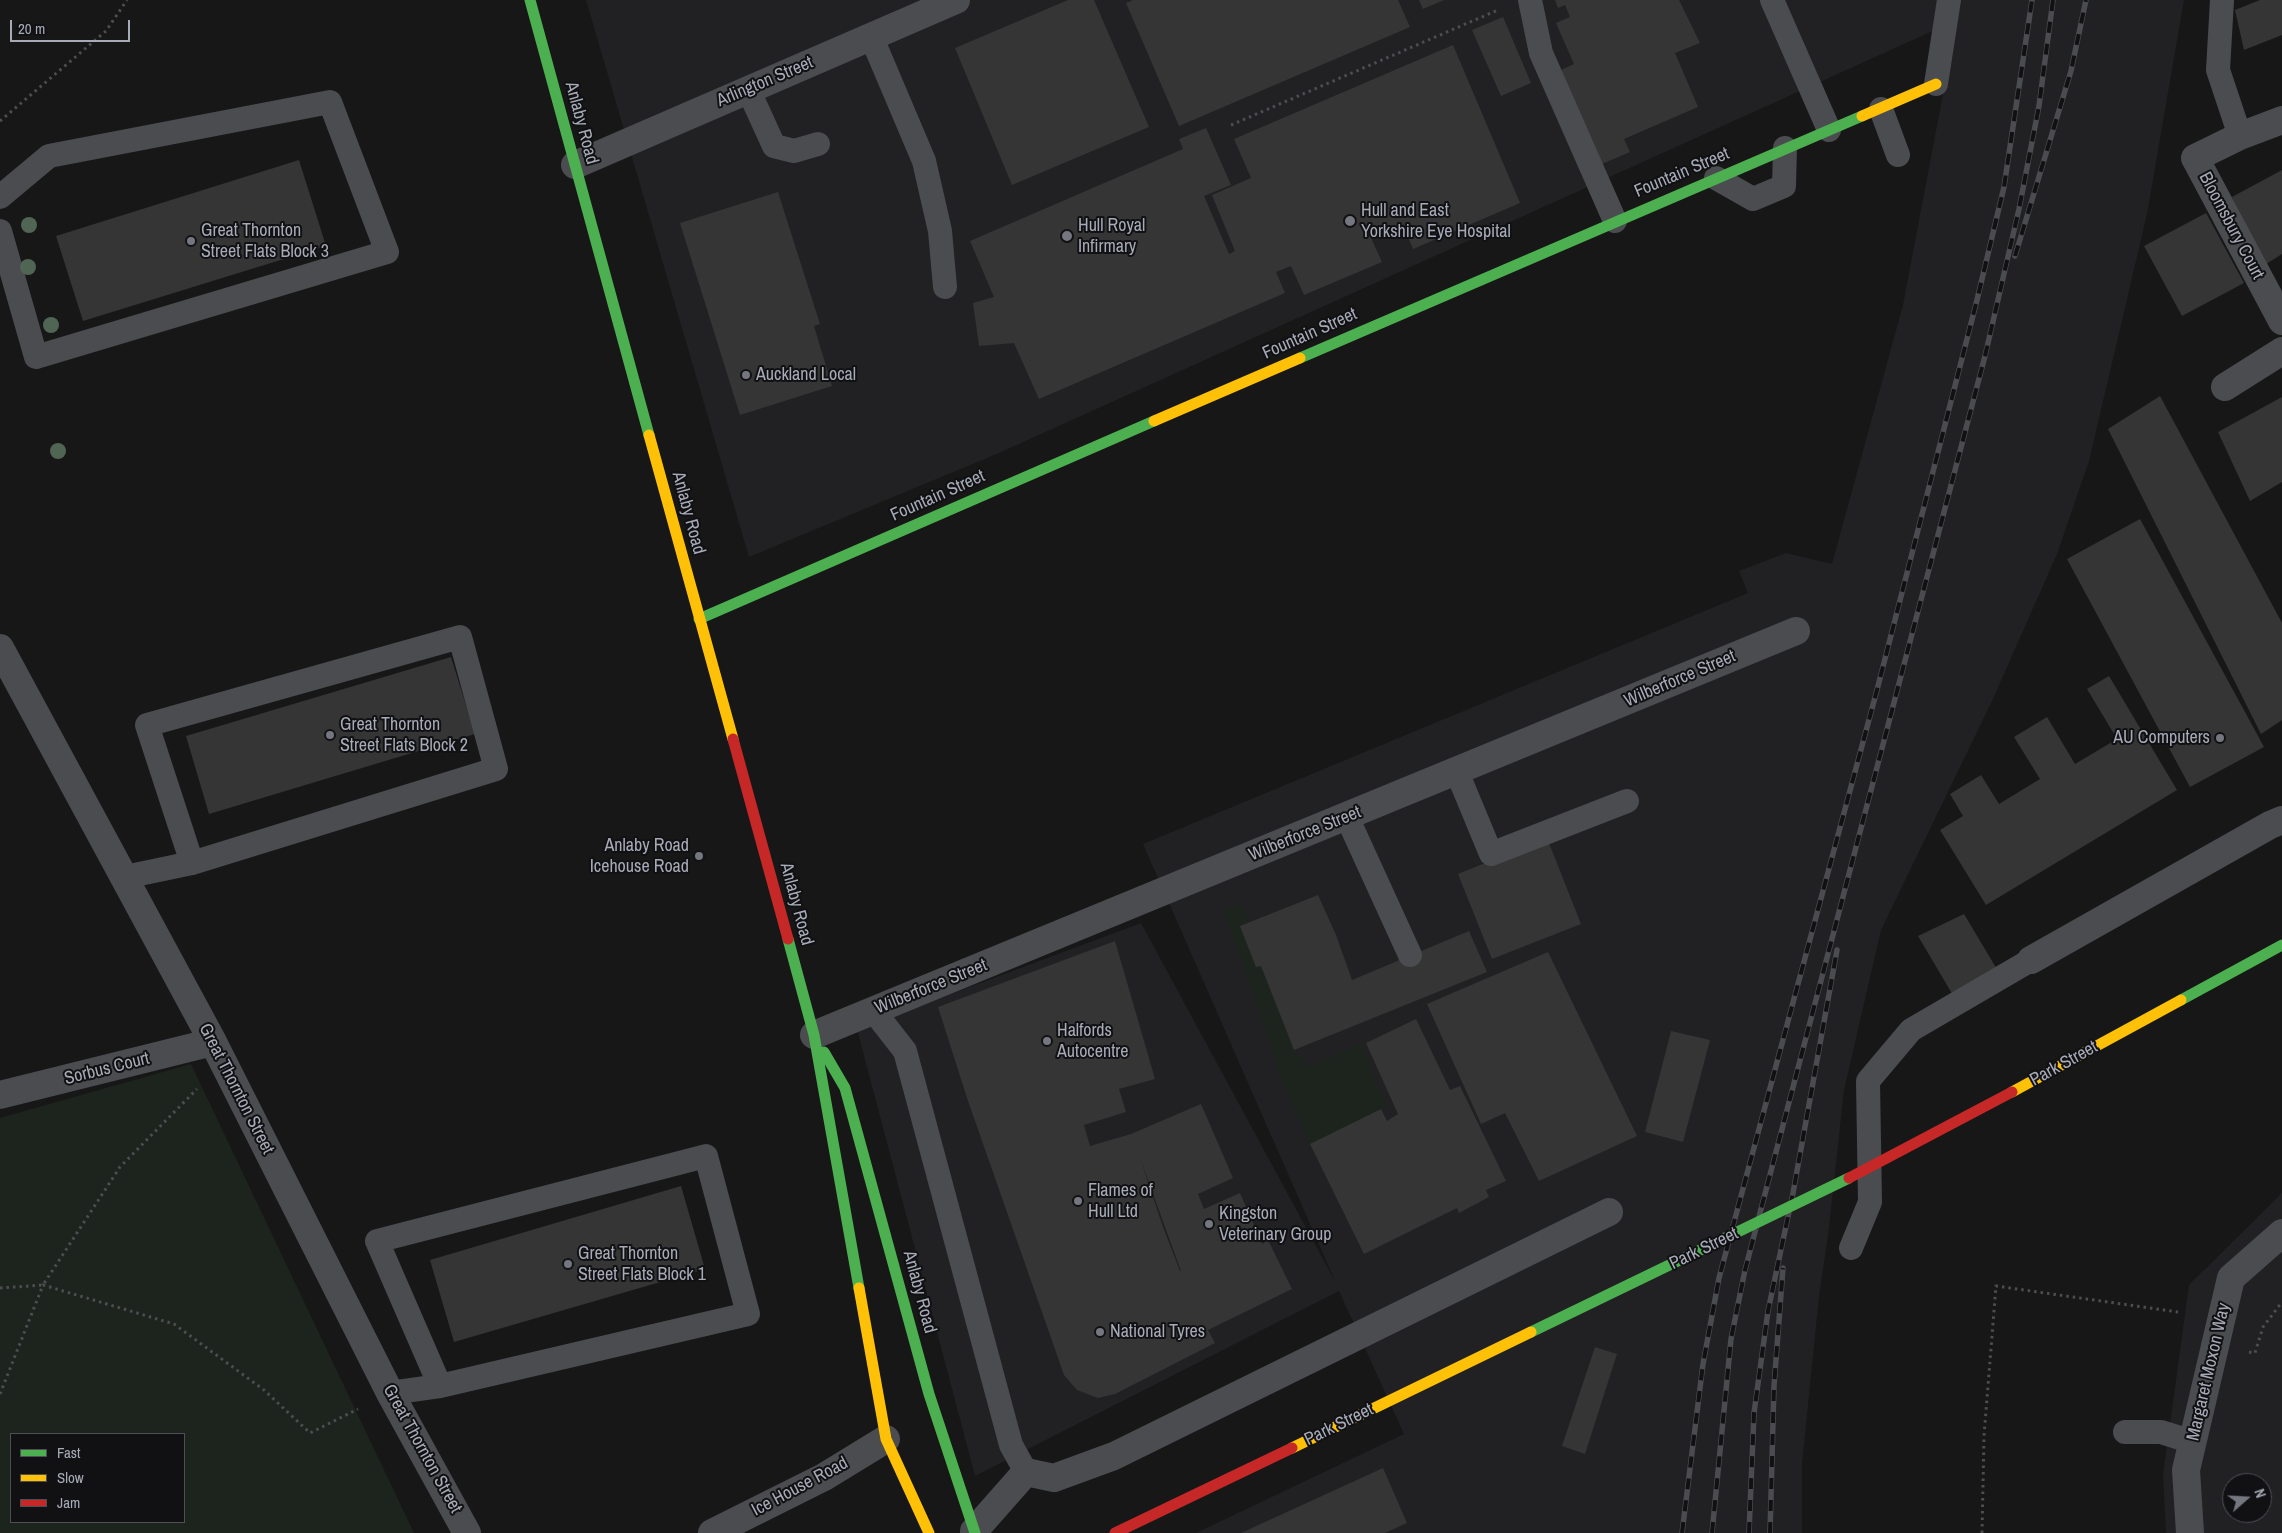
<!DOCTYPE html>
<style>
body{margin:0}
#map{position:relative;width:2282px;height:1533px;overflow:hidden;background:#171717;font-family:"Archivo Narrow",sans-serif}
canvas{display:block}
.legend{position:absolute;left:10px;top:1433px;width:175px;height:90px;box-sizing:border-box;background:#111113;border:1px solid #4d4f55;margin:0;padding:6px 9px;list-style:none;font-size:15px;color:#a7abb8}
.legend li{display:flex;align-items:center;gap:10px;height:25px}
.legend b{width:25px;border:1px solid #4d4f55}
.north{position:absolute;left:2222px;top:1473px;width:50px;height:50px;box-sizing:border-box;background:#111113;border:1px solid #4d4f55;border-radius:50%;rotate:71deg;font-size:14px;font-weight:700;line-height:20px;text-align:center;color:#a7abb8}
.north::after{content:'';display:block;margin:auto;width:18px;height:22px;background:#757780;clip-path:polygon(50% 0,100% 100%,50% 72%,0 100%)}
.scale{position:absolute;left:10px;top:20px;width:120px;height:22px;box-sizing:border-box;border:2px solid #a7abb8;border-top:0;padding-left:6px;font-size:15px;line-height:18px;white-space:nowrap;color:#a7abb8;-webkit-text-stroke:4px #111113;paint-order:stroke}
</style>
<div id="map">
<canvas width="2282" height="1533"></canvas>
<ul class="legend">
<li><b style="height:6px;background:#4caf50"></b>Fast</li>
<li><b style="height:6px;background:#ffc107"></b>Slow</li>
<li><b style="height:6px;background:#c62828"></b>Jam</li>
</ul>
<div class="north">N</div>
<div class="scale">20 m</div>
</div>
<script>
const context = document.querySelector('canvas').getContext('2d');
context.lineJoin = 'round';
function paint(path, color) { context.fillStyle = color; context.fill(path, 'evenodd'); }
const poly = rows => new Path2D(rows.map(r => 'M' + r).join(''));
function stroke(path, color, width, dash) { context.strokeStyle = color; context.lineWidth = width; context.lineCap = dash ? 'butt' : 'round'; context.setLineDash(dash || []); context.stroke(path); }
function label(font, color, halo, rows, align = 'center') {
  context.font = font + ' "Archivo Narrow",sans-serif'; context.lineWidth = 4; context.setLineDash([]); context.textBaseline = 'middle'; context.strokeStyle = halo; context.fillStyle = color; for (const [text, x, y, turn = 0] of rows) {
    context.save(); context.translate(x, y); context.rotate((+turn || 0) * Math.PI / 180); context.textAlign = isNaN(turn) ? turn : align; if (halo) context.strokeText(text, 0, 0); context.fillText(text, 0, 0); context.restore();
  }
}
const built = poly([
 [586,0,2184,0,2147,214,2089,461,2057,554,1992,701,1881,930,1844,1090,1828,1236,1819,1296,1802,1464,1802,1533,1196,1533,1404,1434,1339,1291,975,1476,857,1029,1141,923,1336,1283,1143,844,1748,593,1739,571,1786,553,1832,564,1903,305,1957,20,999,453,749,557],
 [2282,1193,2282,1533,2166,1533,2163,1475,2189,1285],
 [2232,1483,2262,1483,2262,1513,2232,1513]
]);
const green = poly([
 [1242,904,1249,922,1240,926,1261,966,1294,1050,1308,1067,1361,1044,1386,1107,1310,1144,1278,1072,1274,1054,1224,910],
 [191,1064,414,1533,0,1533,0,1118],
 [11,1434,184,1434,184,1522,11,1522]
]);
const building = poly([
 [1068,0,1094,0,1149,127,1012,185,955,48],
 [1133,0,1398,0,1410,27,1179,126,1126,3],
 [1419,0,1444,0,1423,9],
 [1555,0,1679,0,1700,43,1675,53,1698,107,1624,139,1630,152,1602,164,1561,70,1574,64,1556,23,1570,17,1565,5,1558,8],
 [2260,0,2282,0,2282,35,2244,50,2235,10],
 [1503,17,1531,83,1501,96,1472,30],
 [1453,45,1520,203,1413,249,1403,225,1371,238,1382,262,1304,295,1291,266,1276,272,1285,293,1039,399,1014,343,979,346,973,303,994,297,970,241,1183,149,1179,139,1206,128,1231,185,1204,196,1229,254,1235,251,1212,195,1251,178,1234,139],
 [299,160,326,246,83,321,56,236],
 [2282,170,2282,254,2263,266,2232,197],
 [778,192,820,324,814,326,832,386,740,415,680,223],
 [2206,213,2244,283,2182,316,2144,246],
 [2160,396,2282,623,2282,720,2261,734,2108,429],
 [2282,397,2282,482,2250,501,2218,432],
 [2140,519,2264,747,2190,787,2067,559],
 [451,657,475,734,209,814,186,736],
 [2109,676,2177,790,1986,905,1940,830,1963,816,1950,794,1981,775,1999,804,2040,779,2014,737,2047,717,2075,764,2117,739,2087,689],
 [1547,838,1581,924,1492,959,1458,874],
 [1318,895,1336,935,1352,980,1469,931,1487,972,1294,1050,1261,966,1256,967,1240,926],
 [1964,914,1998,971,1954,997,1918,936],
 [1115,941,1155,1079,1119,1089,1126,1112,1084,1125,1090,1146,1131,1134,1201,1104,1233,1178,1198,1194,1204,1209,1240,1193,1262,1244,1268,1240,1292,1289,1208,1330,1215,1343,1115,1394,1098,1398,1077,1390,1064,1375,967,1098,938,1007],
 [1140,1158,1181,1271,1180,1271,1163,1227],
 [1548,952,1637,1136,1539,1181,1505,1113,1481,1124,1427,1004],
 [1416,1019,1450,1090,1460,1086,1506,1181,1486,1190,1489,1197,1459,1213,1457,1208,1364,1254,1310,1144,1381,1109,1387,1121,1398,1114,1366,1043],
 [1671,1031,1710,1040,1683,1142,1645,1132],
 [681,1186,705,1269,454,1342,430,1260],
 [1595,1347,1617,1354,1585,1454,1562,1446],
 [1383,1468,1407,1523,1385,1533,1241,1533]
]);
const path = poly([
 [0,121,106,31,127,0],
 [1231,125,1498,10],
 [0,1288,43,1285,120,1167,197,1089],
 [2249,1352,2255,1353,2263,1327,2282,1302],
 [0,1394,43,1285,174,1324,264,1390,310,1433,358,1409],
 [1982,1533,1984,1436,1996,1286,2178,1312]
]);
const lane = poly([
 [1530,0,1541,53,1615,221],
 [1772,0,1829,130],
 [2222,0,2218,70,2240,136],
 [871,36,924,161,940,231,945,287],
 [1936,84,1949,0],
 [748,89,774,146,794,151,818,144],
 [1881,109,1898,155],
 [1716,178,1753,199,1784,186,1785,148],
 [0,197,49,156,330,102,387,252,36,357,0,231],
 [1457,772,1491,854,1627,801],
 [1347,817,1410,955],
 [125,877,192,863,496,769,460,637,147,725,192,863],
 [873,1010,905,1051,1011,1445,1026,1472],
 [1851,1248,1870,1202,1868,1081,1911,1030,2031,960],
 [390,1393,440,1386,748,1314,706,1156,377,1241,440,1386],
 [2125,1432,2161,1432,2193,1442]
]);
const street = poly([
 [2282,120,2240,136,2195,158,2282,321],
 [575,165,956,0],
 [2225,387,2282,351],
 [0,648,213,1042,390,1393,467,1533],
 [2031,960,2270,825,2282,820],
 [814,1035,1796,631],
 [0,1095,213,1042],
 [974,1531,1026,1472,1054,1478,1114,1456,1609,1212],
 [712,1533,824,1477,886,1439],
 [2190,1533,2186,1470,2231,1278,2282,1233]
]);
const fast = poly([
 [530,0,649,435],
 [1300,358,1862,116],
 [699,619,1154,421],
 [788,939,814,1035,859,1288],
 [824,1052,845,1088,929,1394,975,1533]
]);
const slow = poly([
 [1862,116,1936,84],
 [1154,421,1300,358],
 [649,435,733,739],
 [859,1288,886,1439,929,1533]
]);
const jam = poly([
 [733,739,788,939]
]);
const rail = poly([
 [2015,256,2071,71,2086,0],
 [1682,1533,1703,1364,1719,1278,1877,690,1977,300,2004,187,2032,0],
 [1712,1533,1731,1339,1745,1270,1985,356,2019,209,2039,106,2053,0],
 [1749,1533,1754,1413,1768,1311,1793,1193,1837,950],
 [1770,1533,1774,1386,1783,1268]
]);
const fastBridge = poly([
 [2181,1000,2282,945],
 [1531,1332,1849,1178]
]);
const slowBridge = poly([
 [2012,1092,2181,1000],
 [1292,1448,1531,1332]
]);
const jamBridge = poly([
 [1849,1178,2012,1092],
 [1115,1533,1292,1448]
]);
const trees = [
 [29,225],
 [28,267],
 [51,325],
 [58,451]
];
const markers = [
 [1350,221,6,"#757780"],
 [1067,236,6,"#757780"],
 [191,241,5,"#757780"],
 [746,375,5,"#757780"],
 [330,735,5,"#757780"],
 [2220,738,5,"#757780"],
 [699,856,5,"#757780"],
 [1047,1041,5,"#757780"],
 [1078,1201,5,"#757780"],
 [1209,1224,5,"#757780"],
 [568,1264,5,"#757780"],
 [1100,1332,5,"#757780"]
];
const streetNames = [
 ["Arlington Street",765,82,-23],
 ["Anlaby Road",581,123,75],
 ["Fountain Street",1682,173,-23],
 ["Bloomsbury Court",2231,226,62],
 ["Fountain Street",1310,334,-24],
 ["Fountain Street",938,496,-24],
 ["Anlaby Road",688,513,75],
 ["Wilberforce Street",1680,679,-23],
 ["Wilberforce Street",1305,834,-22],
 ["Anlaby Road",796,904,75],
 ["Wilberforce Street",931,987,-22],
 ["Park Street",2064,1064,-29],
 ["Sorbus Court",107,1069,-14],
 ["Great Thornton Street",236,1089,63],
 ["Park Street",1704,1249,-26],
 ["Anlaby Road",919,1292,75],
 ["Margaret Moxon Way",2209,1372,-77],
 ["Park Street",1339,1425,-26],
 ["Great Thornton Street",422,1449,61],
 ["Ice House Road",800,1487,-28]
];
const poiNames = [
 ["Hull and East",1361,211],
 ["Yorkshire Eye Hospital",1361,232],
 ["Hull Royal",1078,226],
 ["Infirmary",1078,247],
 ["Great Thornton",201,231],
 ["Street Flats Block 3",201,252],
 ["Auckland Local",756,375],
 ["Great Thornton",340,725],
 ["Street Flats Block 2",340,746],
 ["AU Computers",2210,738,"right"],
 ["Anlaby Road",689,846,"right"],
 ["Icehouse Road",689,867,"right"],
 ["Halfords",1057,1031],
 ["Autocentre",1057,1052],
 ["Flames of",1088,1191],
 ["Hull Ltd",1088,1212],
 ["Kingston",1219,1214],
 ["Veterinary Group",1219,1235],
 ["Great Thornton",578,1254],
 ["Street Flats Block 1",578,1275],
 ["National Tyres",1110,1332]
];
paint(built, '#212123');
paint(green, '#1d241e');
paint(building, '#353536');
stroke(path, '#4d4d52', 3, [2.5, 4]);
stroke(lane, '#4b4c50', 24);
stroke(street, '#4b4c50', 28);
stroke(fast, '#4caf50', 11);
stroke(slow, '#ffc107', 11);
stroke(jam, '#c62828', 11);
stroke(rail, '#4b4c4f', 5.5);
stroke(rail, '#111113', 4, [11]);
stroke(fastBridge, '#4caf50', 11);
stroke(slowBridge, '#ffc107', 11);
stroke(jamBridge, '#c62828', 11);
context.fillStyle = '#506553';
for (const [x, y] of trees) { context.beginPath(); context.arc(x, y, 8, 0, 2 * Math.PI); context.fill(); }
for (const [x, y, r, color] of markers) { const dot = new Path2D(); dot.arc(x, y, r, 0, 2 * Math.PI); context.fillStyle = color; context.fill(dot); stroke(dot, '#111113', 2); }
label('18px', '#a7abb8', '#111113', streetNames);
label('18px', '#a7abb8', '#111113', poiNames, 'left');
</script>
